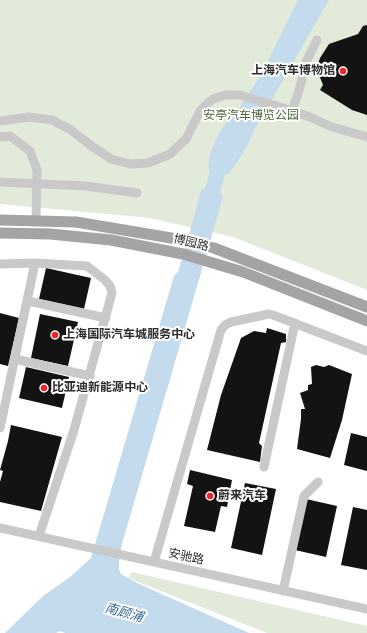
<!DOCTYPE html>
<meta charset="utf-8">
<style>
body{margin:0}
canvas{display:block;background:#fff}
</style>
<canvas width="367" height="633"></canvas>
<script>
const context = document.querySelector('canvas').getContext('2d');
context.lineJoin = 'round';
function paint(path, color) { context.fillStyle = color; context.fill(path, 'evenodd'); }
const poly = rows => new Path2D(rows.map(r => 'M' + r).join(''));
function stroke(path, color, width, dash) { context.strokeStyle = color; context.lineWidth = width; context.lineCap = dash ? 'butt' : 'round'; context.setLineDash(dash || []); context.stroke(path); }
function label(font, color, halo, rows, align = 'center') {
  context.font = font + ' "Noto Sans","Noto Sans SC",sans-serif'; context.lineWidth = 4; context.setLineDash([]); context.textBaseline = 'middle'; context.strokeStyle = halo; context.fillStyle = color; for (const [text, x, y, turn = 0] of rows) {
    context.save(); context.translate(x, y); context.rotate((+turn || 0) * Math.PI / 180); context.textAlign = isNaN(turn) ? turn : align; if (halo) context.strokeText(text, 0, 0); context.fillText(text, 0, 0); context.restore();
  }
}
const green = poly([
 [0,0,367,0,367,290,233,237,150,218,0,204],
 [132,572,367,626,367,633,267,633,128,578]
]);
const water = poly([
 [298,0,329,0,256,127,246,148,229,174,225,175,220,192,223,197,122,544,119,561,119,569,121,574,137,583,249,633,65,633,60,631,56,633,5,633,43,596,70,577,91,558,174,276,178,272,189,235,201,190,205,188,210,171,208,167,210,154,218,135,226,123,236,113,261,75]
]);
const building = poly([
 [367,25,367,115,352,110,320,90,323,85,319,75,317,67,320,58,329,44,358,34,363,26],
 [46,268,91,278,84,309,39,299],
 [0,313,19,318,8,366,0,364],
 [40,314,78,322,68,366,31,358],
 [267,328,286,334,286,342,281,343,259,443,262,446,260,462,207,450,221,395,241,338,254,331,266,333],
 [316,365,324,367,329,365,352,374,342,420,330,458,297,449,301,419,301,409,305,409,300,393,308,390,308,385,312,384,311,367],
 [26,367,69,377,62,408,19,398],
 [11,425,62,437,41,511,0,502,0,482,3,471,0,470,8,441],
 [351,433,367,437,367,471,344,465],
 [190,470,232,480,227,507,221,506,215,532,184,526,193,486,187,484],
 [245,483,276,489,262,555,231,548],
 [306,499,337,506,326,557,295,550],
 [353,507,367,510,367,570,341,565]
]);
const minor = poly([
 [292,111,299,91,306,62,317,40],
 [0,121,29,117,52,120,71,130,93,147,111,159,130,164,148,163,170,154,186,139,200,111,208,103,213,99,225,95,240,95,283,108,310,117,332,127,367,137],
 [0,137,10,136,30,151,37,170,36,220],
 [0,182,86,186,137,193],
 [0,264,35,263,87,266,105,280,110,286,112,293,74,430,39,536],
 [28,301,106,318],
 [15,359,90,376],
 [0,428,35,263],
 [264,467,295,323],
 [0,528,367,609],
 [154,562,221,330,225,325,231,322,269,314,273,315,367,351],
 [283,591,304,496,318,482]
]);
const major = poly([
 [0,220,76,222,183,240,214,248,367,307],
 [0,233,50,234,111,240,183,254,243,272,367,321]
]);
const markers = [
 [343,71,4,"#ef232c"],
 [55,335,4,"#ef232c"],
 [44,388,4,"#ef232c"],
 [210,496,4,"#ef232c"]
];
const poiNames = [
 ["上海汽车博物馆",335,71,"right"],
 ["上海国际汽车城服务中心",63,335],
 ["比亚迪新能源中心",52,388],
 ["蔚来汽车",218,496]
];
const parkNames = [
 ["安亭汽车博览公园",251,116]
];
const streetNames = [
 ["博园路",191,243,14],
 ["安驰路",186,557,12]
];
const waterNames = [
 ["南顾浦",124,613,15]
];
paint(green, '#e2ebd9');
paint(water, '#c3dbed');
paint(building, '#131313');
stroke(minor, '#c9c9c9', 9);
stroke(major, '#a4a4a4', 11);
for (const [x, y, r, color] of markers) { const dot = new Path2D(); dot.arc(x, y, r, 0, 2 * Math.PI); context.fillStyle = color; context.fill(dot); stroke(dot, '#fff', 1.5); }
label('bold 12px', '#2c2c2c', '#fff', poiNames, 'left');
label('12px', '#4e6a38', '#fff', parkNames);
label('12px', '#2c2c2c', '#fff', streetNames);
label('italic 13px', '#376c92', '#fff', waterNames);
</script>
